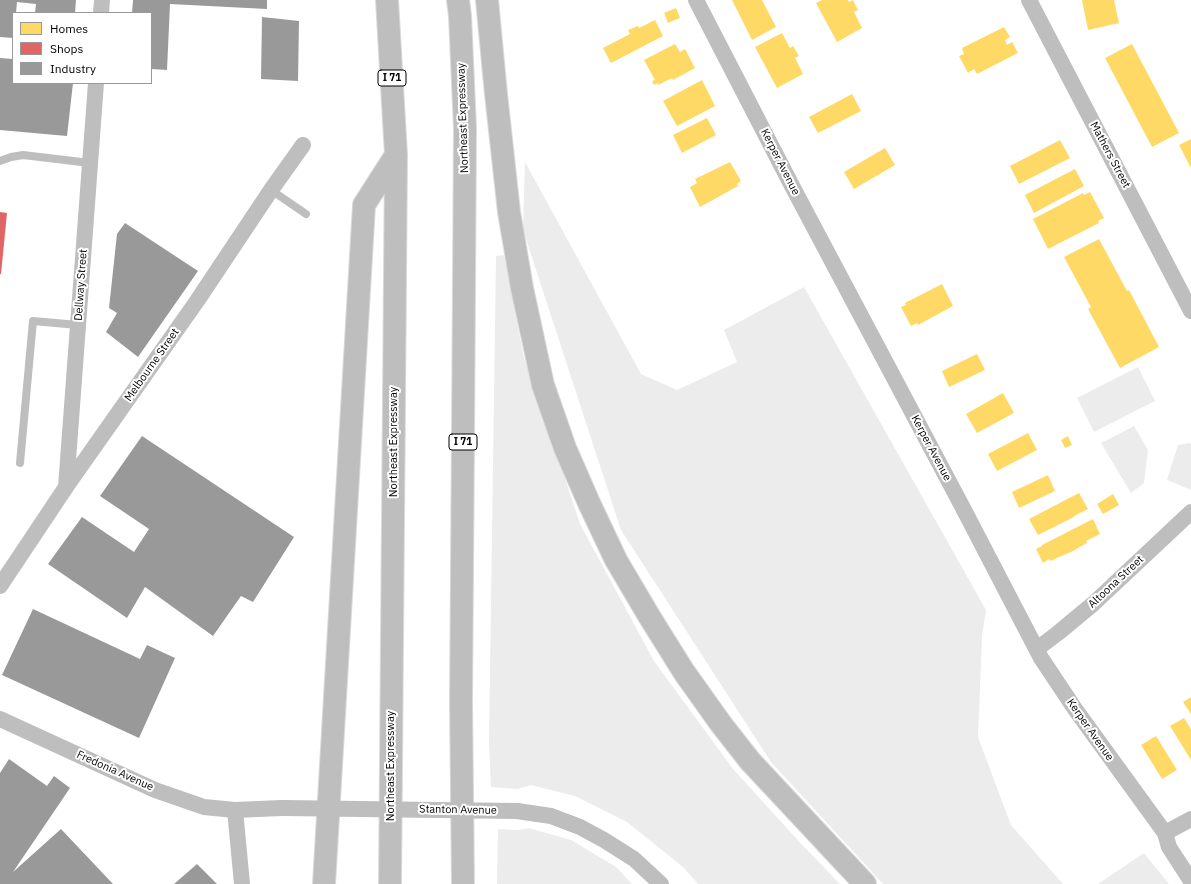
<!DOCTYPE html>
<style>
body{margin:0}
#map{position:relative;width:1191px;height:884px;overflow:hidden;background:#fff;font-family:"IBM Plex Sans",sans-serif}
canvas{display:block}
.legend{position:absolute;left:12px;top:12px;width:140px;height:72px;box-sizing:border-box;background:#fff;border:1px solid #999;margin:0;padding:5px 7px;list-style:none;font-size:12px;color:#000}
.legend li{display:flex;align-items:center;gap:8px;height:20px}
.legend b{width:20px;border:1px solid #999}
</style>
<div id="map">
<canvas width="1191" height="884"></canvas>
<ul class="legend">
<li><b style="height:11px;background:#ffd966"></b>Homes</li>
<li><b style="height:11px;background:#e06666"></b>Shops</li>
<li><b style="height:11px;background:#999"></b>Industry</li>
</ul>
</div>
<script>
const context = document.querySelector('canvas').getContext('2d');
context.lineJoin = 'round';
function paint(path, color) { context.fillStyle = color; context.fill(path, 'evenodd'); }
const poly = rows => new Path2D(rows.map(r => 'M' + r).join(''));
function stroke(path, color, width, dash) { context.strokeStyle = color; context.lineWidth = width; context.lineCap = dash ? 'butt' : 'round'; context.setLineDash(dash || []); context.stroke(path); }
function label(font, color, halo, rows, align = 'center') {
  context.font = font + ' "IBM Plex Sans",sans-serif'; context.lineWidth = 4; context.setLineDash([]); context.textBaseline = 'middle'; context.strokeStyle = halo; context.fillStyle = color; for (const [text, x, y, turn = 0] of rows) {
    context.save(); context.translate(x, y); context.rotate((+turn || 0) * Math.PI / 180); context.textAlign = isNaN(turn) ? turn : align; if (halo) context.strokeText(text, 0, 0); context.fillText(text, 0, 0); context.restore();
  }
}
const green = poly([
 [525,162,641,374,677,390,737,362,724,330,804,287,986,610,982,636,978,737,1011,825,1063,884,883,884,771,762,621,530,523,230],
 [504,255,524,358,557,454,580,524,654,661,733,769,805,848,840,884,698,884,683,867,627,822,575,796,531,785,518,789,491,787,489,744,496,256],
 [1138,367,1155,401,1094,432,1077,398],
 [1134,426,1148,450,1144,483,1131,493,1101,443],
 [1190,443,1191,444,1191,490,1167,480,1178,445],
 [529,828,571,840,616,867,632,884,497,884,498,829,518,830],
 [1144,853,1169,884,1098,884]
]);
const homes = poly([
 [732,0,762,0,776,27,752,40],
 [822,0,848,0,849,2,853,0,858,10,854,12,862,28,837,42,816,3],
 [1082,0,1114,0,1119,23,1088,30],
 [676,8,680,18,668,23,664,13],
 [655,20,663,36,611,63,603,48,630,34,628,30,638,26,639,28],
 [1004,27,1010,37,1005,40,1007,45,1012,42,1018,53,977,74,974,69,968,73,959,56,964,54,962,48],
 [782,33,790,48,793,46,799,56,795,58,803,74,777,88,755,47],
 [675,44,680,52,685,49,695,68,673,80,672,78,658,85,658,83,654,85,652,81,655,80,644,60],
 [1132,44,1179,133,1152,147,1105,58],
 [702,80,715,106,677,126,663,101],
 [852,94,861,111,818,133,809,117],
 [707,118,716,135,682,153,673,135],
 [1191,139,1191,168,1179,145],
 [1060,140,1070,158,1019,184,1010,166],
 [885,148,895,165,854,189,844,172],
 [730,162,741,181,737,184,738,186,700,207,690,187,697,183,695,179],
 [1075,169,1084,186,1034,213,1025,195],
 [1090,192,1104,218,1098,221,1099,223,1048,249,1033,219,1083,193,1084,195],
 [1099,239,1127,291,1129,290,1159,347,1120,368,1088,309,1091,307,1064,257],
 [942,284,953,306,918,325,917,323,911,326,901,307,906,305,905,303],
 [977,354,985,370,949,387,942,371],
 [1003,393,1014,413,977,433,966,414],
 [1028,433,1037,450,997,471,988,454],
 [1068,436,1072,445,1065,448,1061,440],
 [1048,475,1055,491,1019,508,1012,492],
 [1079,493,1088,509,1074,516,1074,517,1038,535,1029,519],
 [1113,494,1119,505,1103,514,1097,504],
 [1093,519,1100,534,1086,541,1087,543,1071,552,1050,561,1049,559,1043,563,1036,549,1042,546,1042,545],
 [1191,697,1191,714,1183,702],
 [1184,718,1191,729,1191,760,1170,726],
 [1156,736,1177,770,1162,779,1141,745]
]);
const shops = poly([
 [0,212,7,213,1,274,0,274]
]);
const industry = poly([
 [0,0,76,0,75,13,35,13,36,4,17,2,16,13,13,13,13,38,0,37],
 [133,0,267,0,267,9,170,4,167,70,151,69,151,13,132,13],
 [262,17,299,21,298,81,261,79],
 [0,58,13,59,13,83,73,83,67,136,0,130],
 [125,223,198,271,138,357,106,332,117,313,109,308,117,234],
 [142,436,294,537,253,602,241,596,213,636,145,587,127,618,48,564,82,517,134,552,149,529,100,496],
 [33,609,140,659,147,645,175,658,139,738,2,675],
 [9,759,47,786,54,776,70,788,13,872,61,829,113,884,0,884,0,773],
 [197,864,217,884,174,884]
]);
const service = poly([
 [0,161,11,157,23,155,90,163],
 [271,190,306,214],
 [20,463,33,321,78,325]
]);
const minor = poly([
 [696,0,791,184,963,508,1041,658,1075,709,1165,833,1169,847,1191,881],
 [1029,0,1191,311],
 [101,13,102,0],
 [66,487,96,83],
 [0,586,66,487,197,301,271,190,303,145],
 [1037,649,1058,633,1093,604,1191,512],
 [0,719,155,790,204,807,235,810,282,808],
 [235,810,242,884],
 [517,811,551,816,580,827,604,840,634,859,661,884],
 [1165,833,1191,819]
]);
const motorway = poly([
 [387,0,396,155,390,884],
 [458,0,460,16,465,128,463,436,461,701,463,884],
 [487,0,496,94,509,212,522,288,543,385,565,448,589,503,616,560,649,616,684,672,721,724,750,761,865,884],
 [324,884,364,205,396,155]
]);
const minorBridge = poly([
 [282,808,517,811]
]);
const shields = [
 [392,78,28],
 [463,442,28]
];
const shieldNames = [
 ["I 71",392,78],
 ["I 71",463,442]
];
const streetNames = [
 ["Northeast Expressway",463,118,-92],
 ["Mathers Street",1110,155,62],
 ["Kerper Avenue",780,162,63],
 ["Dellway Street",81,285,-86],
 ["Melbourne Street",152,365,-55],
 ["Northeast Expressway",394,442,-90],
 ["Kerper Avenue",931,448,62],
 ["Altoona Street",1116,582,-43],
 ["Kerper Avenue",1090,730,55],
 ["Northeast Expressway",391,766,-90],
 ["Fredonia Avenue",115,771,24],
 ["Stanton Avenue",458,810,1]
];
paint(green, '#ececec');
paint(homes, '#ffd966');
paint(shops, '#e06666');
paint(industry, '#999');
stroke(motorway, '#dbdbdb', 24);
stroke(service, '#bebebe', 8);
stroke(minor, '#bebebe', 16);
stroke(motorway, '#bebebe', 22);
stroke(minorBridge, '#bebebe', 16);
for (const [x, y, w] of shields) { const box = new Path2D(); box.roundRect(x - w / 2, y - 8, w, 16, 3); context.fillStyle = '#fff'; context.fill(box); stroke(box, '#000', 1); }
label('bold 10px', '#000', null, shieldNames);
label('11px', '#000', '#fff', streetNames);
</script>
